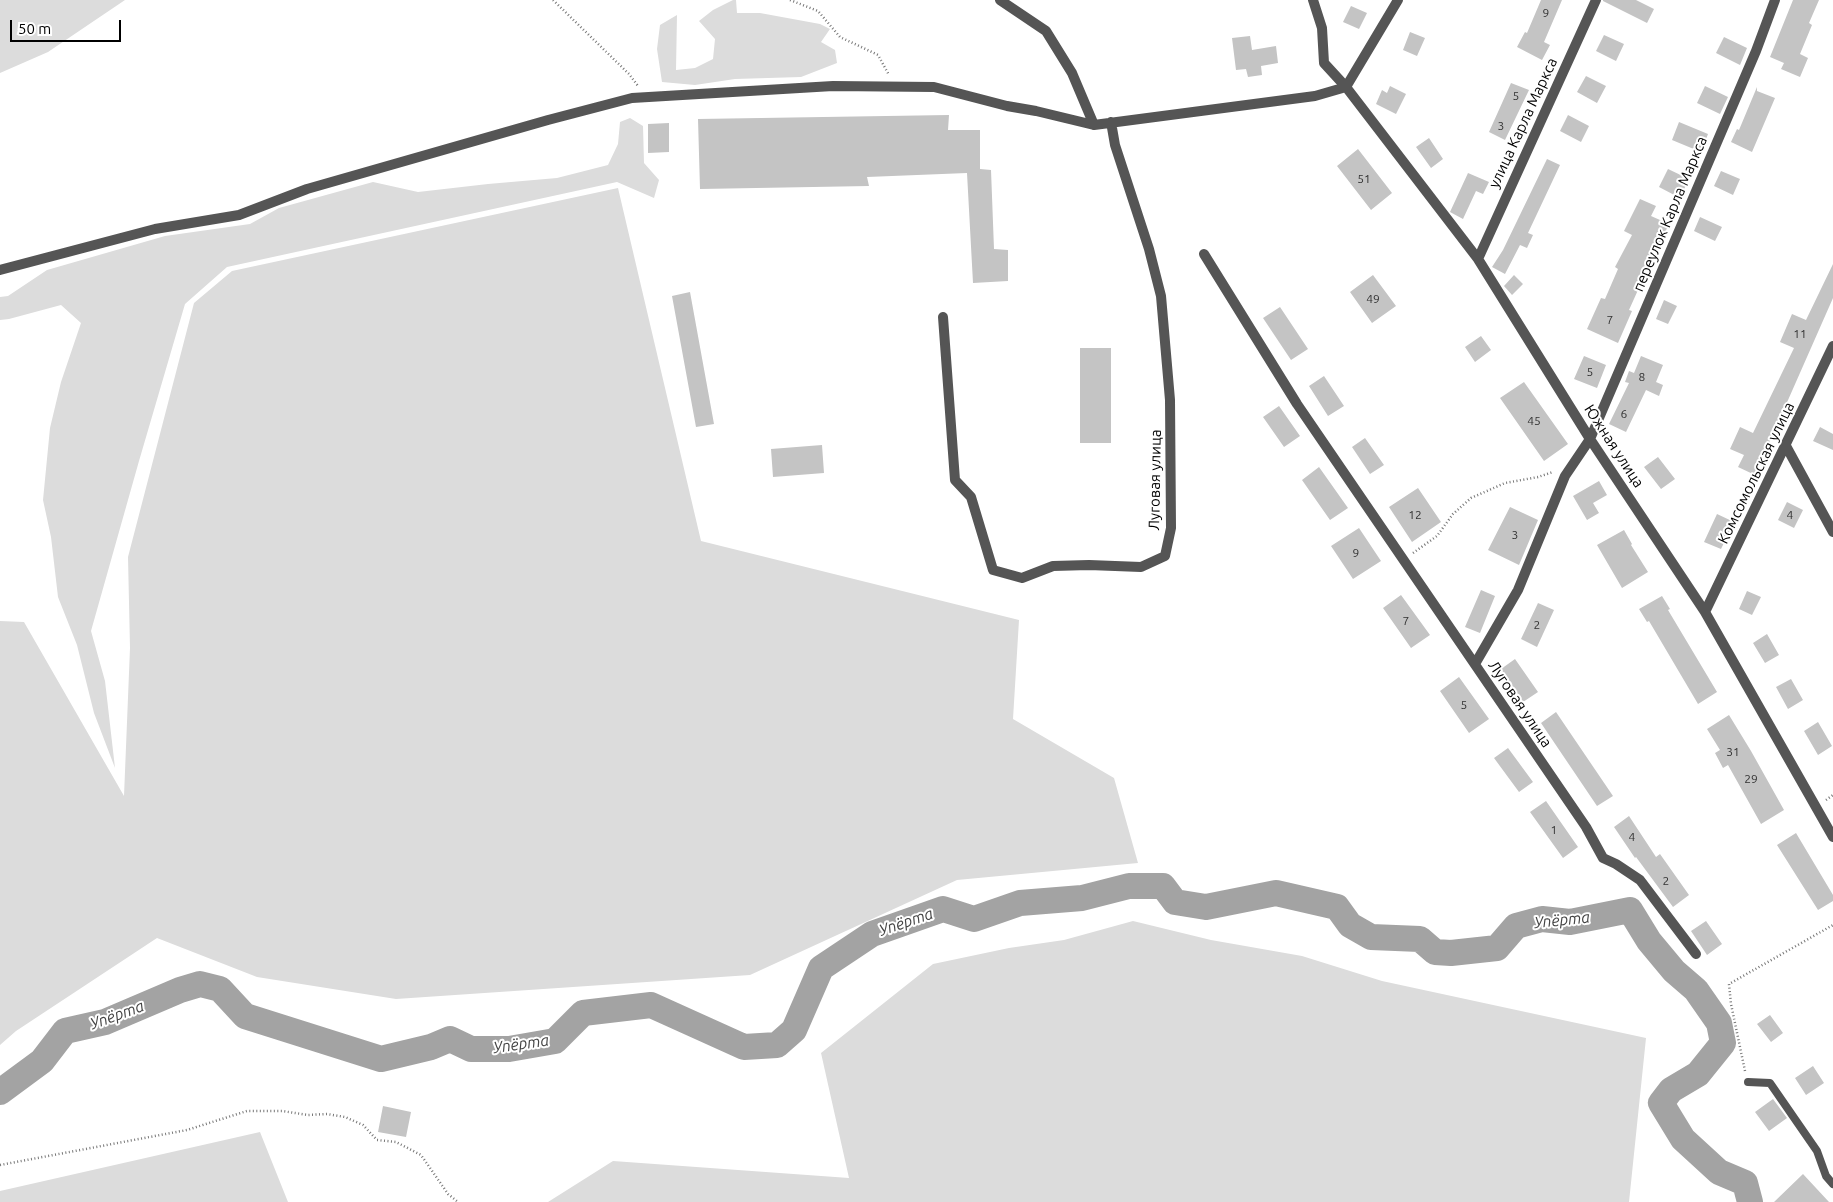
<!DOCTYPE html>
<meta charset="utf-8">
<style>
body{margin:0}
#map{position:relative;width:1833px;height:1202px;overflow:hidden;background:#fff;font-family:Ubuntu,sans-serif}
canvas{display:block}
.scale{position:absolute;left:10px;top:20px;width:111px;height:22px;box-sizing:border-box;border:2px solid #000;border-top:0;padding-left:6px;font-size:15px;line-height:18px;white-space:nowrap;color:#000;-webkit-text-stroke:4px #fff;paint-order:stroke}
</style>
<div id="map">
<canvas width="1833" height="1202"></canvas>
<div class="scale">50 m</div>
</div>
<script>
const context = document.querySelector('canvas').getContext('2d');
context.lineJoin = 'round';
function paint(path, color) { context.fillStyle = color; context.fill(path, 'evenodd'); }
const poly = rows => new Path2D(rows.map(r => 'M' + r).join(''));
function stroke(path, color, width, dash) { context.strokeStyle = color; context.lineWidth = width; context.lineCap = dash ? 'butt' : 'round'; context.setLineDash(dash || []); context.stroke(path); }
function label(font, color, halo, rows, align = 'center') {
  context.font = font + ' Ubuntu,sans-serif'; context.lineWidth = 4; context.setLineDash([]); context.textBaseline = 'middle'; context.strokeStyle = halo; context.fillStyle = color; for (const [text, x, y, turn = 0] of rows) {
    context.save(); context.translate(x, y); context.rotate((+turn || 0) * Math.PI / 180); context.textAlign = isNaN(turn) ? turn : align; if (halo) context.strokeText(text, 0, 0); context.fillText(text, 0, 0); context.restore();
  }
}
const green = poly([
 [0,0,125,0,48,52,0,73],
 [733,0,736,0,737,13,760,13,820,24,830,29,821,42,835,50,837,63,801,77,735,79,695,85,662,82,657,49,660,25,677,15,676,70,695,68,713,59,715,39,699,21,713,10],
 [630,118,643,126,644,163,659,180,654,198,617,182,227,267,185,304,139,461,91,631,105,681,115,768,94,713,77,645,58,597,51,537,43,500,50,428,61,382,81,323,61,305,9,319,0,320,0,297,8,296,47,270,165,236,250,224,279,208,373,182,418,192,488,184,557,178,608,165,618,144,620,122],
 [618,188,701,541,1019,620,1013,719,1114,778,1138,863,957,880,750,975,396,999,257,977,157,938,16,1031,0,1045,0,621,24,622,124,796,130,648,128,557,194,303,232,271],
 [1133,921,1211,940,1302,956,1382,981,1646,1038,1629,1202,548,1202,613,1161,849,1178,821,1053,933,964,1009,948,1064,940],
 [260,1132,288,1202,0,1202,0,1191]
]);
const river = poly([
 [0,1092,42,1061,65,1031,105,1022,180,990,200,984,220,989,245,1016,381,1059,431,1047,450,1039,471,1049,509,1049,555,1041,583,1013,651,1005,744,1047,777,1045,794,1030,821,968,872,934,943,909,974,919,1020,903,1082,898,1129,886,1163,886,1175,902,1206,907,1276,893,1337,907,1350,925,1371,937,1420,939,1435,952,1451,953,1497,948,1516,926,1542,919,1570,922,1630,910,1649,941,1674,971,1696,990,1719,1023,1723,1043,1698,1074,1671,1090,1661,1103,1683,1139,1719,1172,1745,1183,1750,1202]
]);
const building = poly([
 [1541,0,1562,0,1544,42,1550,45,1542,60,1517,47,1525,32,1527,33],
 [1603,0,1636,0,1654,9,1647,23,1603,1],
 [1793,0,1819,0,1809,23,1812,25,1800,54,1808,58,1800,77,1781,69,1784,63,1770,57],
 [1351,6,1367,13,1359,29,1343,22],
 [1410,32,1425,38,1417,56,1403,50],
 [1604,35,1624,44,1616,61,1596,51],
 [1250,36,1252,50,1276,46,1278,63,1261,66,1262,75,1248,77,1246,69,1236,70,1232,38],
 [1724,37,1747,48,1740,65,1716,53],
 [1586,76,1606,86,1597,103,1577,92],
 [1511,83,1529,90,1505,140,1489,132],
 [1390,86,1406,94,1396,114,1376,104,1382,90,1387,93],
 [1705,86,1728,97,1720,114,1697,103],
 [1757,87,1757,91,1775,98,1752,152,1731,142,1737,129,1739,130],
 [949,115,948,130,980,130,980,169,991,170,994,249,1008,250,1008,281,973,283,967,173,867,177,869,186,700,189,698,119],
 [1568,115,1589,126,1581,142,1560,131],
 [1679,122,1708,134,1701,152,1672,140],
 [669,123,669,152,648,153,648,124],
 [1429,138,1443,159,1431,168,1416,147],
 [1358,149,1392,193,1371,210,1337,166],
 [1547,159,1560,165,1528,233,1533,235,1527,248,1520,245,1505,274,1492,267,1503,250],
 [1668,169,1689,179,1680,198,1659,187],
 [1721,171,1740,179,1733,195,1714,186],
 [1468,173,1489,182,1483,194,1476,191,1463,219,1450,212],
 [1640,199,1656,206,1651,216,1669,224,1654,256,1636,289,1638,290,1629,310,1632,311,1618,343,1587,329,1601,298,1605,299,1618,269,1615,267,1632,235,1624,231],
 [1700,217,1722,227,1715,241,1694,231],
 [1833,264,1833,298,1755,475,1738,467,1744,455,1730,449,1740,427,1753,433,1794,348,1780,342,1792,314,1806,320],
 [1373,275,1396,306,1372,323,1350,292],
 [1514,275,1523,284,1512,295,1504,286],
 [690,292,714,424,696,427,672,296],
 [1664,300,1677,306,1668,324,1656,319],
 [1280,307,1308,349,1291,360,1263,318],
 [1481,336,1491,350,1475,362,1465,347],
 [1080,348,1111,348,1111,443,1080,443],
 [1584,356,1606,365,1597,388,1574,379],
 [1641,356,1663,365,1656,382,1663,385,1659,396,1646,390,1626,432,1609,424,1629,383,1625,382,1629,371,1634,373],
 [1324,376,1344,406,1328,416,1309,386],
 [1524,382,1568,444,1544,461,1500,398],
 [1279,406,1300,436,1284,447,1263,417],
 [1820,427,1833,434,1833,450,1813,441],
 [1365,438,1384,465,1370,474,1352,447],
 [822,445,824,473,773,477,771,449],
 [1658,457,1675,479,1661,489,1644,467],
 [1319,467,1348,508,1330,520,1302,480],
 [1599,481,1607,495,1593,503,1599,513,1587,520,1573,496],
 [1418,488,1441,522,1412,542,1389,507],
 [1787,502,1803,510,1794,528,1778,520],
 [1510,507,1538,520,1519,565,1488,550],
 [1717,514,1734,522,1721,549,1704,542],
 [1359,528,1381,561,1353,579,1331,546],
 [1624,530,1632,544,1631,545,1648,572,1622,588,1597,545],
 [1481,590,1495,596,1480,633,1465,627],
 [1747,591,1761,597,1752,615,1739,609],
 [1401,595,1430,635,1411,648,1383,608],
 [1662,596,1670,609,1668,610,1717,692,1698,704,1649,621,1647,622,1639,609],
 [1538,603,1554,610,1537,647,1521,639],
 [1767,634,1779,655,1765,663,1753,643],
 [1515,659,1538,692,1523,702,1501,669],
 [1459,677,1489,719,1469,733,1440,691],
 [1791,679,1803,700,1788,709,1776,687],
 [1556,712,1613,796,1597,806,1541,723],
 [1729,715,1751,751,1784,810,1761,824,1728,765,1723,768,1715,753,1720,750,1707,729],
 [1818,722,1832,746,1818,755,1804,731],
 [1508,748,1533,782,1519,792,1494,758],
 [1546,801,1578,847,1563,858,1530,812],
 [1629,816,1656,857,1660,854,1689,895,1673,907,1636,857,1635,858,1614,827],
 [1796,833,1833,895,1833,901,1818,910,1777,845],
 [1706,921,1722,944,1707,955,1691,931],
 [1770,1015,1783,1033,1771,1042,1757,1024],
 [1813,1066,1824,1083,1806,1095,1795,1078],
 [1773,1099,1787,1118,1769,1131,1755,1112],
 [383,1106,411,1112,406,1137,378,1132],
 [1803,1174,1829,1202,1774,1202]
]);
const path = poly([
 [553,0,629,74,638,86],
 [790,0,818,11,840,37,878,55,889,75],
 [1413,553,1437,536,1453,514,1471,498,1505,483,1538,477,1553,472],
 [1826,800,1833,795],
 [1745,1071,1731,1004,1729,984,1833,925],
 [0,1165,187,1130,247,1111,282,1111,308,1115,327,1114,345,1117,363,1125,377,1140,396,1142,421,1155,448,1194,458,1202]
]);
const service = poly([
 [1748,1082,1770,1083,1817,1151,1826,1176,1833,1184]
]);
const minor = poly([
 [1000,0,1046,31,1072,73,1094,125],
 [1313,0,1322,28,1324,63,1346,87,1478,259,1590,439,1705,612,1833,837],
 [1346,87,1398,0],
 [1204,254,1297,404,1586,827,1603,858,1616,864,1640,880,1696,954],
 [1478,259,1596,0],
 [0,270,155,229,239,215,307,189,548,120,632,98,833,86,934,87,1007,106,1036,111,1094,125,1315,96,1346,87],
 [943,317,955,480,971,497,993,570,1022,578,1053,566,1089,565,1141,567,1165,556,1171,528,1170,400,1161,296,1149,249,1115,145,1111,122],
 [1786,446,1833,532],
 [1705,612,1833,346],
 [1475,664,1518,590,1565,476,1590,439,1756,51,1775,0]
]);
const numberNames = [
 ["9",1546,13],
 ["5",1516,96],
 ["3",1501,126],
 ["51",1364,179],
 ["49",1373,299],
 ["7",1610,320],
 ["11",1800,334],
 ["5",1590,372],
 ["8",1642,377],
 ["6",1624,414],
 ["45",1534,421],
 ["12",1415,515],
 ["4",1790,515],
 ["3",1515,535],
 ["9",1356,553],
 ["7",1406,621],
 ["2",1537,625],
 ["5",1464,705],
 ["31",1733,752],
 ["29",1751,779],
 ["1",1554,830],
 ["4",1632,837],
 ["2",1666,881]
];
const streetNames = [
 ["улица Карла Маркса",1523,123,-65],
 ["переулок Карла Маркса",1670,214,-67],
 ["Южная улица",1614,446,57],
 ["Комсомольская улица",1756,473,-64],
 ["Луговая улица",1155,480,-89],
 ["Луговая улица",1520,704,56]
];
const waterNames = [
 ["Упёрта",1562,920,-6],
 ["Упёрта",906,922,-19],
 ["Упёрта",117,1015,-20],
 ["Упёрта",521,1044,-8]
];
paint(green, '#dcdcdc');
stroke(river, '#a3a3a3', 26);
paint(building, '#c4c4c4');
stroke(path, '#777', 2.5, [1, 2.5]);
stroke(service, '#555', 8);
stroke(minor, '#555', 10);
label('12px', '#313131', null, numberNames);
label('15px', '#000', '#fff', streetNames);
label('italic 16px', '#444', '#fff', waterNames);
</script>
